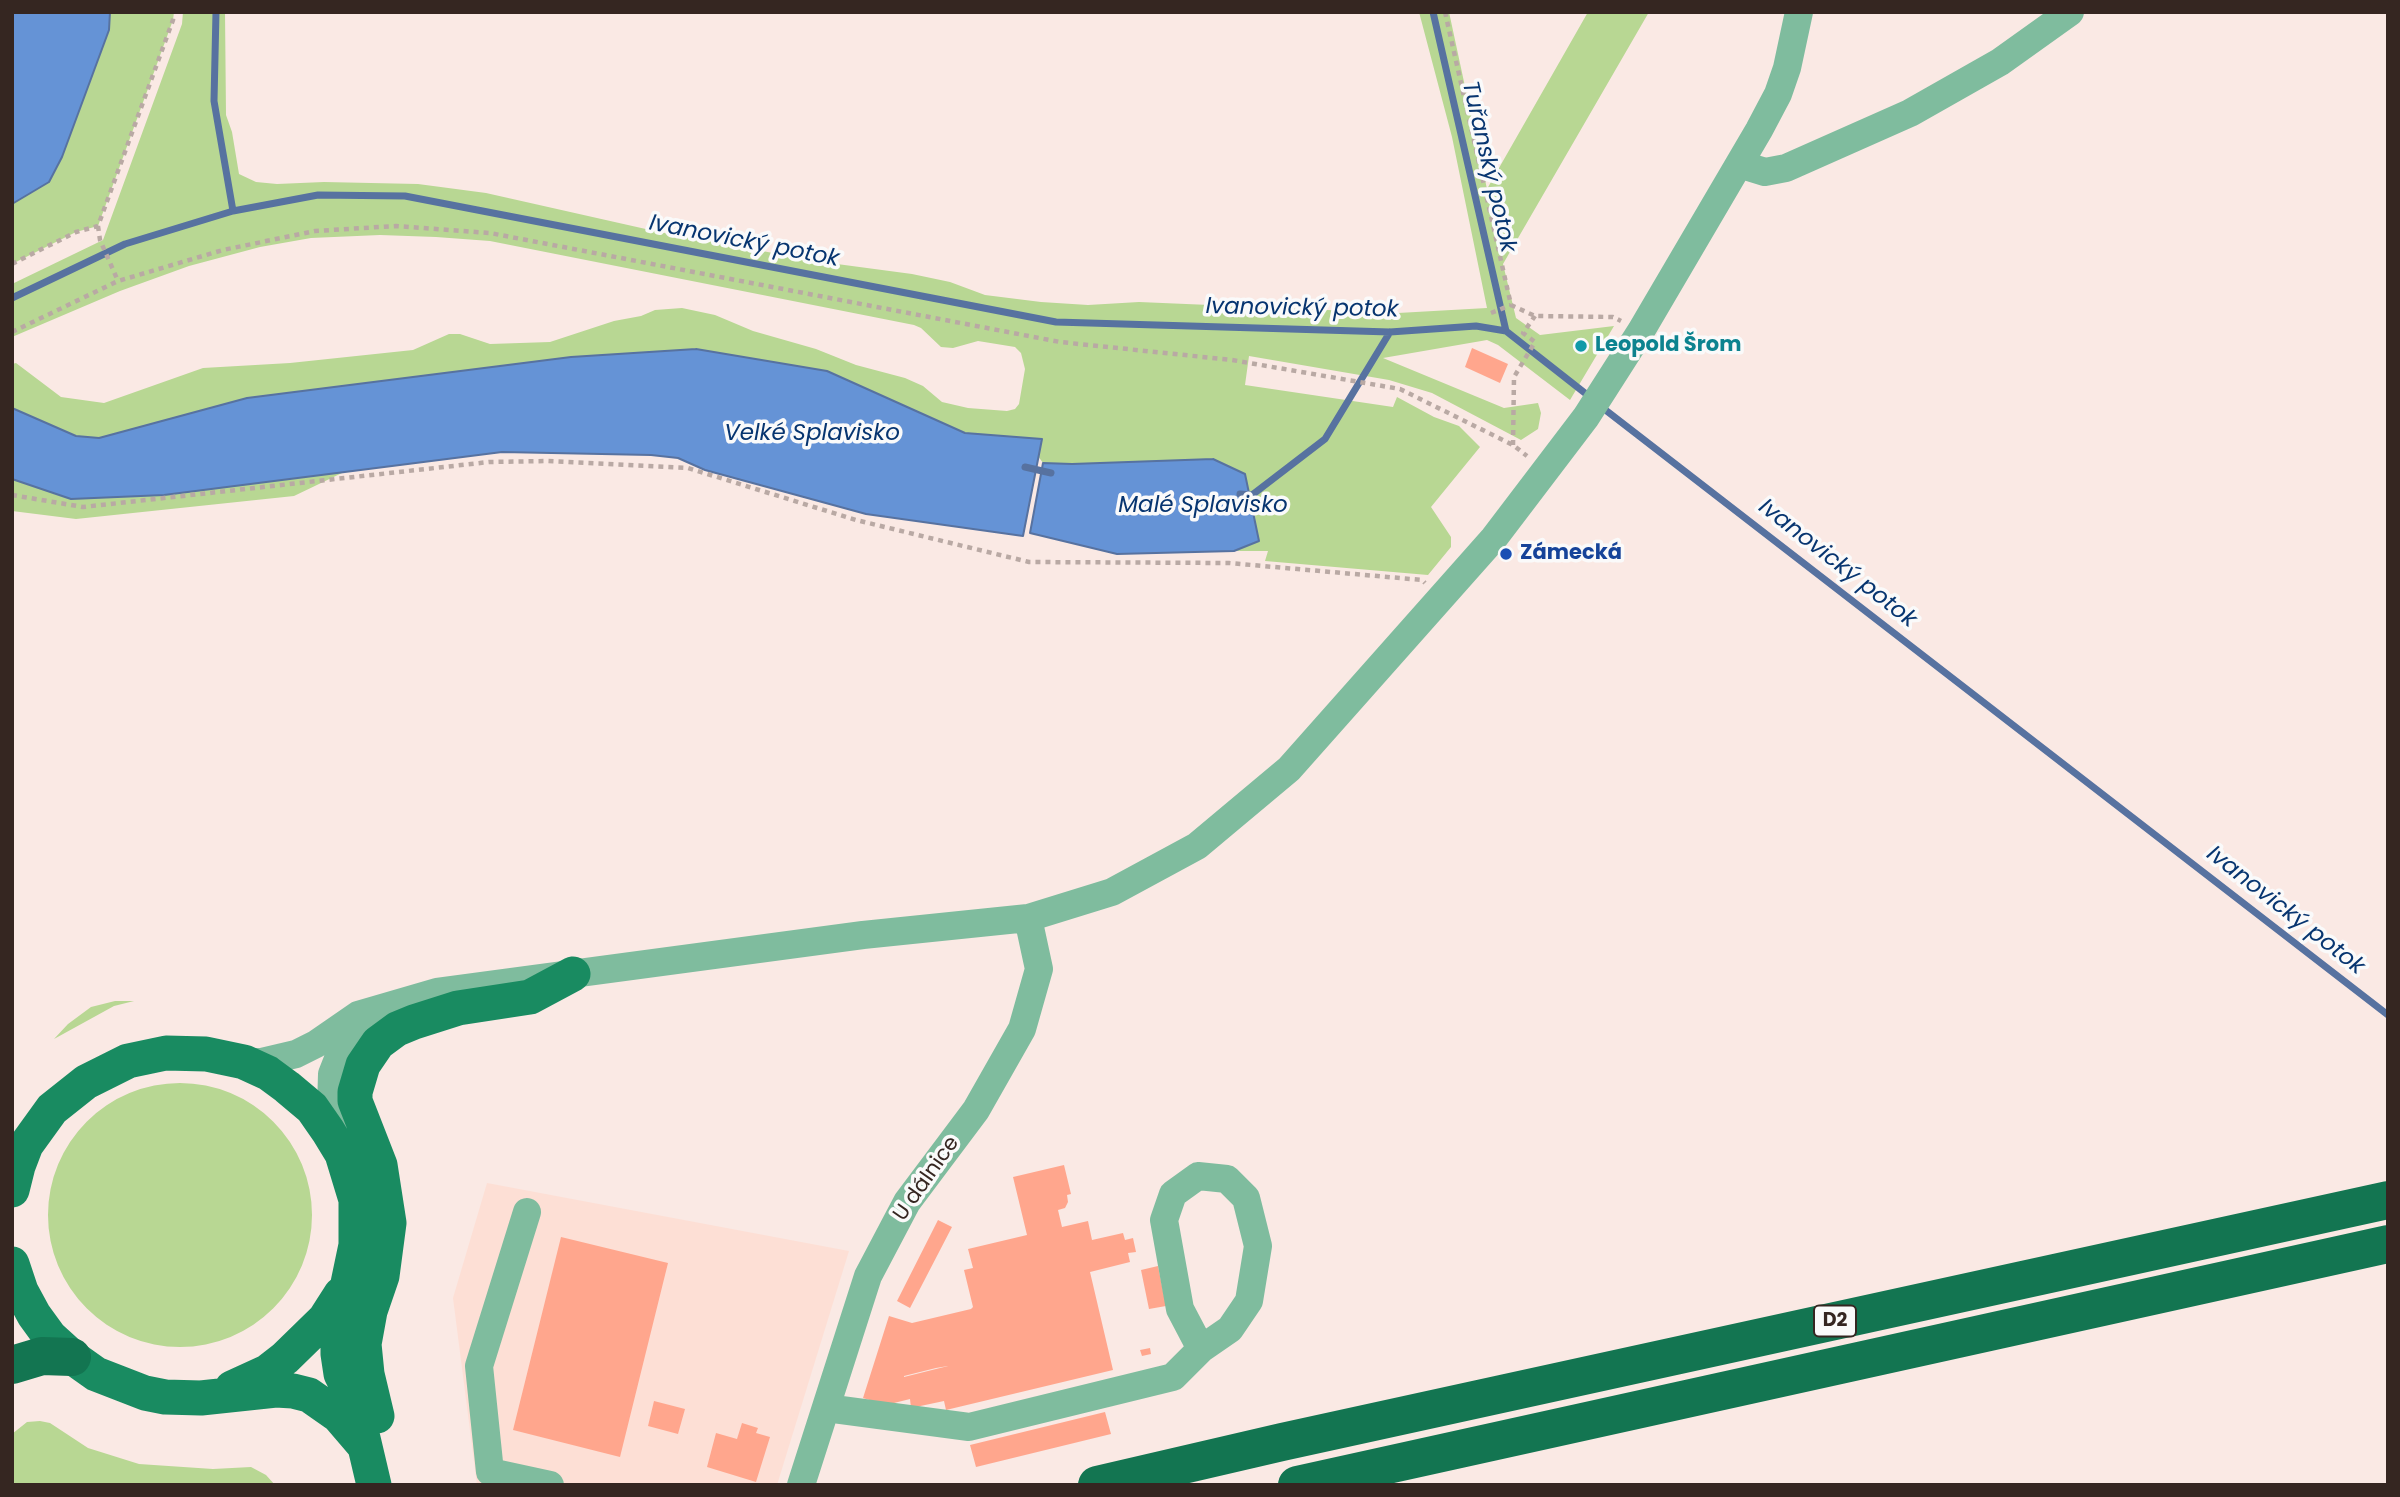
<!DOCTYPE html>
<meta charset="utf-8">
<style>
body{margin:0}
#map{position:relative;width:2400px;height:1497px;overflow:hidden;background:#fae9e4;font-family:Poppins,sans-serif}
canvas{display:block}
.frame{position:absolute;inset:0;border:14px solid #352621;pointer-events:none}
</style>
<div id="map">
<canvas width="2400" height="1497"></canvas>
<div class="frame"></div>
</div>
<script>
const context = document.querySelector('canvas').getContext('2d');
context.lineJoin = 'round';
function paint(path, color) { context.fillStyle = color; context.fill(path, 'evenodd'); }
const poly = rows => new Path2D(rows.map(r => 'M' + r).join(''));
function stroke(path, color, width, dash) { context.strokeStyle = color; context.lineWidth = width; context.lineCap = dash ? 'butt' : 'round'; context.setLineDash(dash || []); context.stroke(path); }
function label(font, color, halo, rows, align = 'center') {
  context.font = font + ' Poppins,sans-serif'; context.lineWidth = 7; context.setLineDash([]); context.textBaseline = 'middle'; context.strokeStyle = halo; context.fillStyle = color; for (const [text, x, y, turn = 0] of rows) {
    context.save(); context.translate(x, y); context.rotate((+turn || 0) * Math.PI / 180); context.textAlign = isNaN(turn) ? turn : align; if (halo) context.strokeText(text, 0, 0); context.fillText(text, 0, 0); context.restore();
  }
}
const built = poly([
 [487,1183,849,1251,777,1485,477,1485,453,1298]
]);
const green = poly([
 [110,12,174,12,173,20,98,226,76,232,12,264,12,204,49,182,62,157,109,30],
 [183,12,225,12,226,115,232,132,239,174,256,182,277,184,324,182,418,184,486,193,659,232,822,262,912,274,950,282,985,295,1041,302,1088,305,1139,302,1398,313,1487,308,1452,137,1419,12,1449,12,1487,189,1588,12,1649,12,1503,264,1516,318,1540,335,1614,326,1570,400,1498,345,1487,340,1383,358,1504,408,1538,403,1541,413,1538,429,1521,440,1432,393,1389,380,1249,356,1245,385,1393,407,1397,397,1434,417,1459,426,1480,447,1431,507,1451,537,1451,547,1428,575,1265,561,1268,551,1234,551,1259,541,1245,474,1043,463,1038,456,1041,439,965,433,827,371,696,349,571,357,247,398,99,438,76,436,12,408,12,364,16,363,61,397,104,403,203,368,290,363,413,350,449,334,460,334,490,344,550,342,614,321,641,316,655,310,682,308,715,315,753,331,816,349,856,365,905,378,923,386,942,402,968,408,1007,411,1015,409,1019,404,1025,369,1021,353,1015,347,978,341,953,348,941,347,921,328,914,325,490,241,436,237,380,235,311,238,260,247,189,266,120,291,12,337,12,284,103,240,182,24],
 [344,472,294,496,76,519,12,511,12,479,71,499,164,495],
 [115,1001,134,1001,114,1006,54,1039,68,1024,91,1007],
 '48 1215a132 132 0 1 1 264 0a132 132 0 1 1-264 0Z',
 [40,1421,50,1423,88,1448,139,1464,213,1469,251,1467,266,1475,275,1485,12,1485,12,1434,27,1422]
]);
const water = poly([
 [12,12,110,12,109,30,62,157,49,182,12,204,12,12],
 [696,349,827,371,965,433,1042,439,1023,536,866,514,705,470,678,458,651,455,502,452,164,495,71,499,12,479,12,408,76,436,99,438,247,398,571,357,696,349],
 [1213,459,1245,474,1259,541,1234,551,1117,554,1030,533,1043,463,1072,464,1213,459]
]);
const stream = poly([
 [216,12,214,101,233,211],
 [1433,12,1506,331],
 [12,298,125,244,233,211,318,195,405,196,1056,322,1390,332,1476,326,1506,331,1590,397],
 [1599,405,2388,1015],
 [1025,467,1051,473],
 [1240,494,1252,495,1325,439,1390,332]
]);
const building = poly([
 [1472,348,1508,364,1500,383,1465,367],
 [1064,1165,1071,1194,1067,1195,1068,1202,1065,1208,1058,1210,1062,1227,1088,1221,1092,1240,1123,1233,1125,1240,1133,1238,1136,1252,1128,1253,1130,1262,1090,1272,1113,1370,946,1410,944,1401,911,1408,910,1399,886,1405,863,1398,889,1316,912,1323,971,1309,973,1307,964,1270,973,1268,968,1249,1027,1235,1013,1177],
 [948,1366,904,1377,904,1376,936,1368],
 [938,1220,952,1227,910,1308,897,1301],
 [561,1237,668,1263,620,1457,513,1430],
 [1158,1266,1166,1306,1149,1309,1141,1270],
 [1150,1348,1151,1354,1142,1356,1140,1350],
 [654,1401,685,1409,678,1434,648,1426],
 [1105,1412,1111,1434,976,1467,970,1445],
 [742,1423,758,1428,756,1433,770,1437,756,1482,707,1467,716,1433,737,1439]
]);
const path = poly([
 [1445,12,1511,305,1535,316,1613,317,1621,321],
 [98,226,100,240,118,281],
 [12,264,76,232,98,226,173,20,174,12],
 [1491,313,1511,305],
 [12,332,118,281,223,250,315,231,396,226,490,233,1060,342,1232,360,1400,389,1513,445,1527,456],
 [1513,445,1514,377,1535,342,1523,333,1535,316],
 [12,495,83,507,489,462,547,461,688,468,856,520,1029,562,1229,563,1422,580,1425,583]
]);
const minor = poly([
 [1739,164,1765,172,1786,168,1910,113,2000,62,2070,12],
 [244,1062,262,1062,296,1054,316,1044,358,1015,437,992,863,935,1028,918,1112,892,1197,846,1289,769,1494,538,1586,417,1641,331,1759,130,1778,94,1787,68,1799,12],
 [339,1140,331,1109,332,1074,343,1046,366,1021],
 [1198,1176,1227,1179,1246,1198,1258,1246,1249,1301,1230,1329,1201,1349,1180,1309,1164,1220,1173,1194,1198,1176],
 [527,1212,479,1366,490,1472,550,1485],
 [826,1408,969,1427,1173,1377,1201,1349],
 [801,1485,868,1276,907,1202,976,1110,1022,1029,1039,969,1028,918]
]);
const major = poly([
 [12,1190,18,1166,26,1145,52,1109,86,1082,128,1061,166,1053,206,1054,244,1062,268,1073,287,1087,312,1108,328,1131,342,1154,356,1200,356,1245,338,1331,338,1354,341,1374,354,1400,374,1485],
 [12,1264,21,1291,34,1315,50,1337,72,1357,96,1374,145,1393,165,1397,201,1398,276,1390,293,1391,309,1395,339,1416,363,1444],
 [232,1388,267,1372,285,1358,325,1319,341,1294],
 [377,1416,367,1374,364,1344,370,1311,382,1276,389,1223,380,1165,355,1101,355,1092,363,1065,378,1043,397,1029,414,1022,458,1008,530,997,573,974]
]);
const highway = poly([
 [12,1365,42,1356,72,1357],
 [1097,1485,1282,1442,2388,1200],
 [1297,1485,2388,1244]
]);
const markers = [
 [1581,346,7,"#0f9aa8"],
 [1506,554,7,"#1a4fb4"]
];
const shields = [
 [1835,1321,42]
];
const shieldNames = [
 ["D2",1835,1321]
];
const cultureNames = [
 ["Leopold Šrom",1595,346]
];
const transitNames = [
 ["Zámecká",1520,554]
];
const streetNames = [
 ["U dálnice",927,1179,-55]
];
const waterNames = [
 ["Tuřanský potok",1488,167,77],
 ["Ivanovický potok",744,242,11],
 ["Ivanovický potok",1302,309,1],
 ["Velké Splavisko",812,434],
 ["Malé Splavisko",1203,506],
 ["Ivanovický potok",1837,564,38],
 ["Ivanovický potok",2285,911,38]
];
paint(built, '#fddfd5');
paint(green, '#b8d793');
paint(water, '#6593d6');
stroke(water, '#5772a0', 2);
stroke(stream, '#5772a0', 7);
paint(building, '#ffa68d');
stroke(path, '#b9a9a4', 4.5, [5, 5]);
stroke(minor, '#7fbc9e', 28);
stroke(major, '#198b61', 35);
stroke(highway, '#137551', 38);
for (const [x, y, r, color] of markers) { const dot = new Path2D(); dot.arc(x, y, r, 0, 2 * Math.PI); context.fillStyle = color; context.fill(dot); stroke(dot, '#fafafa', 2.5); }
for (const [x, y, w] of shields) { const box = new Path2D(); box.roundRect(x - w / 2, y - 15.5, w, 31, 5); context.fillStyle = '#fafafa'; context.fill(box); stroke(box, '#352621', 2); }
label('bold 19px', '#352621', null, shieldNames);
label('bold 21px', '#0d838f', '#fafafa', cultureNames, 'left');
label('bold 21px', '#164399', '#fafafa', transitNames, 'left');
label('21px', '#352621', '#fafafa', streetNames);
label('italic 23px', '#073570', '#fafafa', waterNames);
</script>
